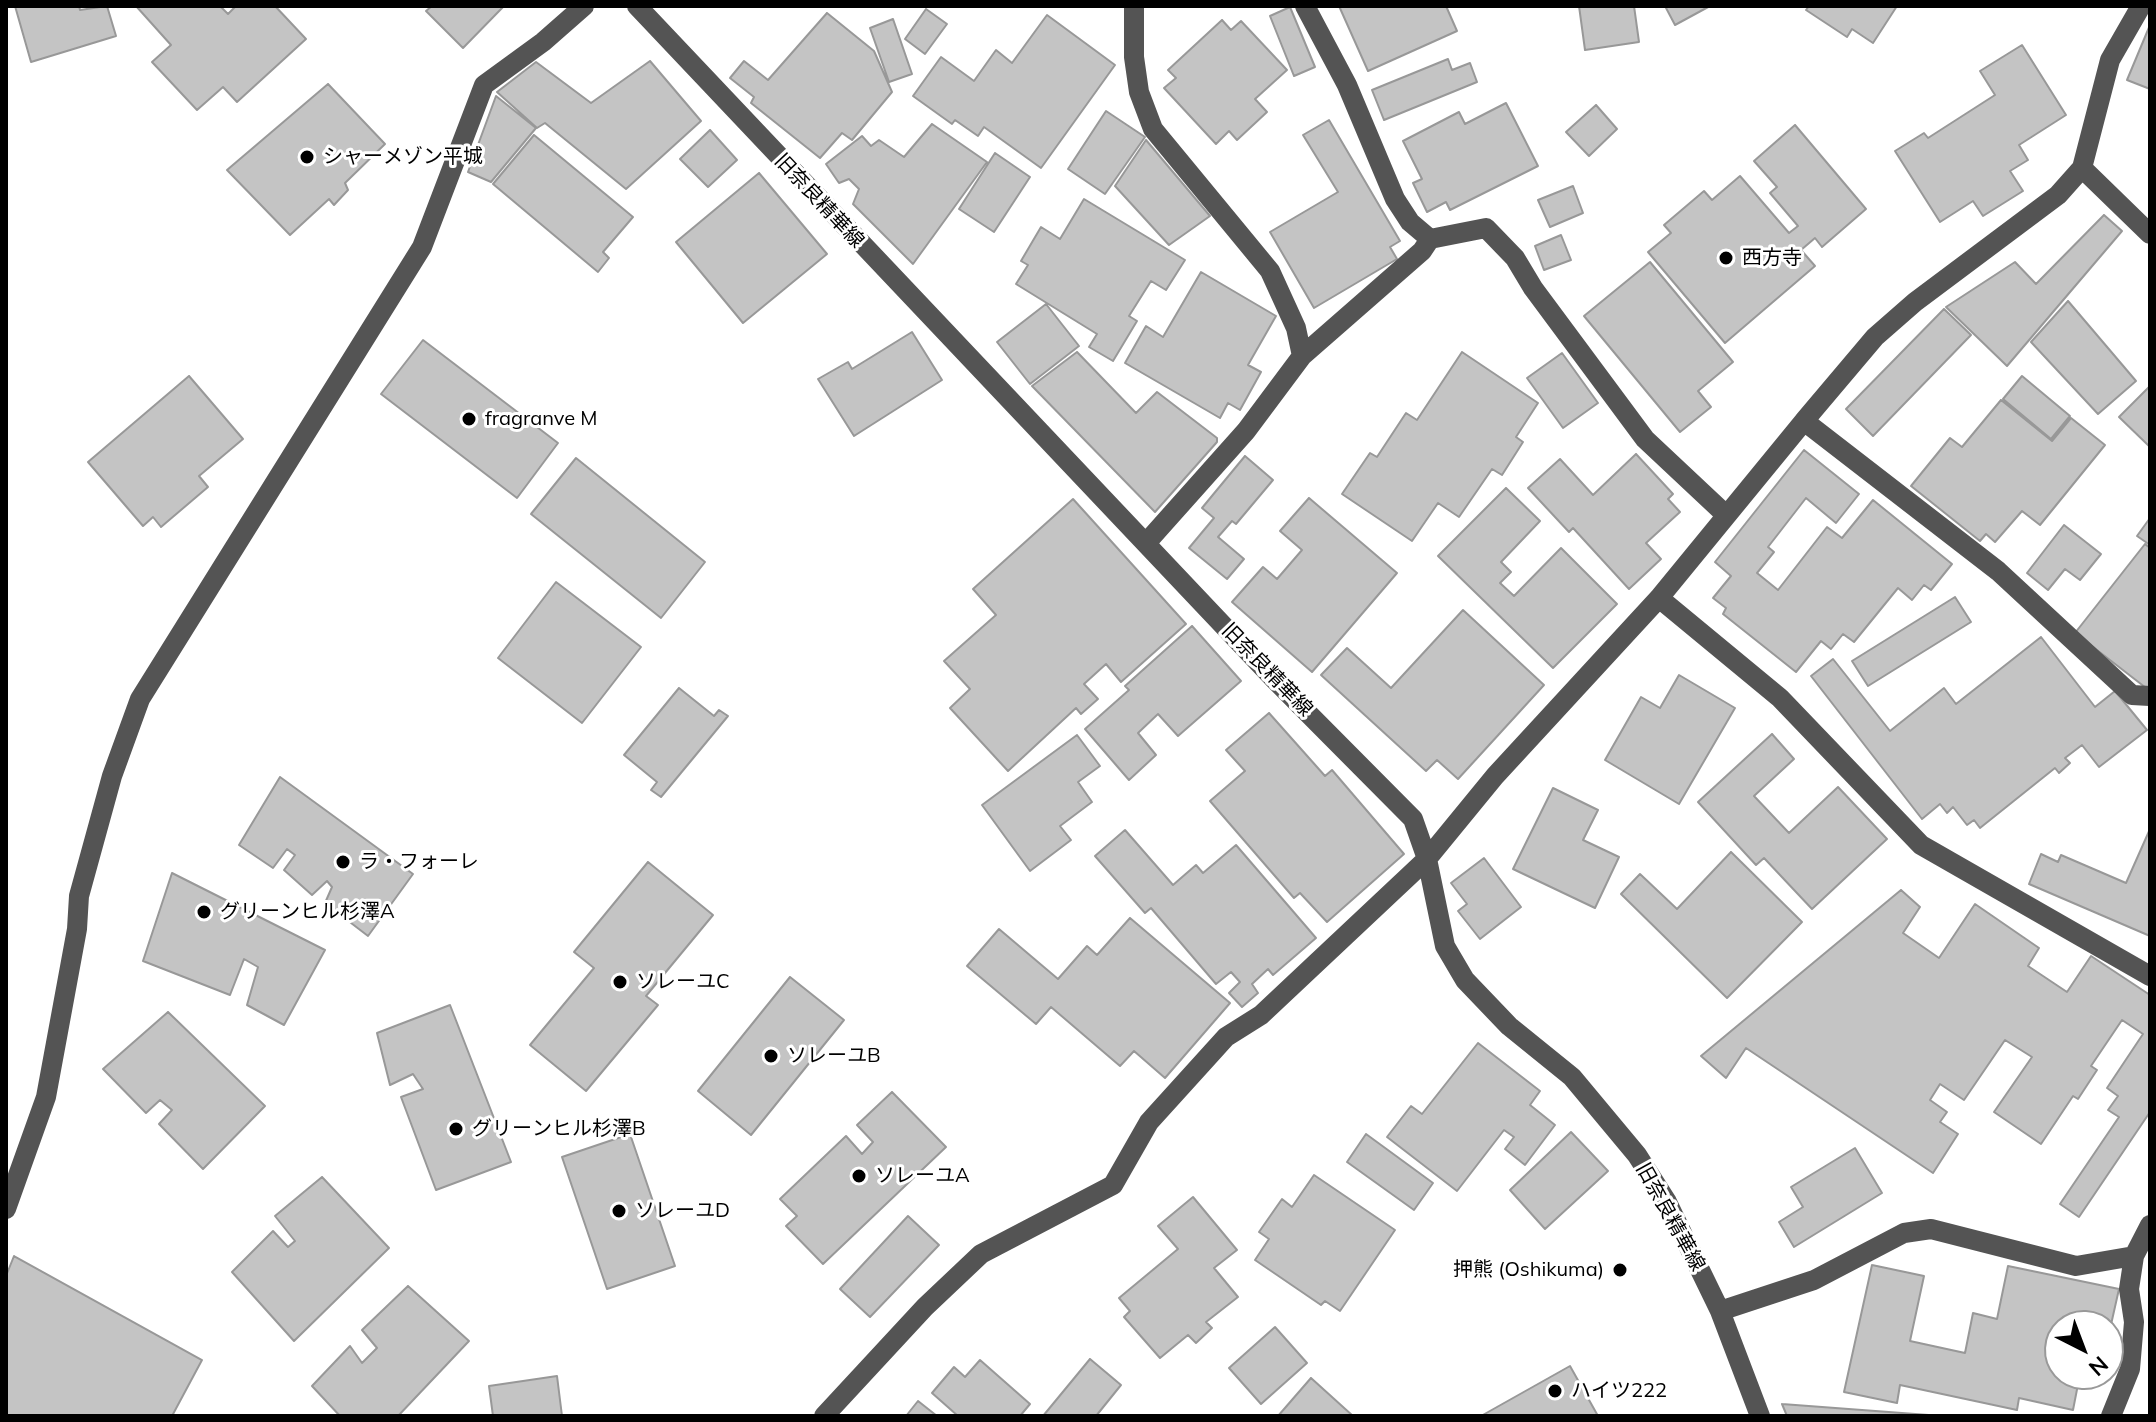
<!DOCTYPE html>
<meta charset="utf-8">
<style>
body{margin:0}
#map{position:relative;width:2156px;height:1422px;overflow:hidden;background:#fff;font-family:Mulish,sans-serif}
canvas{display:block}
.frame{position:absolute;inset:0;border:8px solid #000;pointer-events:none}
.north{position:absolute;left:2044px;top:1310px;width:80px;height:80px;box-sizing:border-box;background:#fff;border:2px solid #999;border-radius:50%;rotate:138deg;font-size:22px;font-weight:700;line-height:32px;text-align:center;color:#000}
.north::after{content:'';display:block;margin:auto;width:28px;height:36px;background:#000;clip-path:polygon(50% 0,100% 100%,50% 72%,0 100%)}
</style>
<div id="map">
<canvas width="2156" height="1422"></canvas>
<div class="frame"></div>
<div class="north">N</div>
</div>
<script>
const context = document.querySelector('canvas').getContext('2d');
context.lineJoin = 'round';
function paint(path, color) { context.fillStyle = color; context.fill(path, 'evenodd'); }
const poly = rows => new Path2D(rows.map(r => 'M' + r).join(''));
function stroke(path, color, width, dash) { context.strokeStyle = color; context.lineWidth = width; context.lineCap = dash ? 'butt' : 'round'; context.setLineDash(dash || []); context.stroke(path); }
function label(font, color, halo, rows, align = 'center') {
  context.font = font + ' Mulish,"Noto Sans JP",sans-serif'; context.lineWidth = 6; context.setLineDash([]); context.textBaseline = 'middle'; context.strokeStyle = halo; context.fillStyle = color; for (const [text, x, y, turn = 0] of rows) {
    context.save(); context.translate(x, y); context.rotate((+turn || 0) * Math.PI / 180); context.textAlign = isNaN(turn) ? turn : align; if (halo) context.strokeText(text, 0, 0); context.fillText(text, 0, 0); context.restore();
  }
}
const building = poly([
 [15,6,79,6,80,10,107,6,116,36,31,62,15,6],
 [136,6,220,6,228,14,236,6,275,6,306,39,237,102,223,87,197,110,152,62,171,45,136,6],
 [432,6,504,6,463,48,426,11,432,6],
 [1339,6,1446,6,1457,31,1368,71,1339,6],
 [1579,6,1634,6,1639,42,1585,50,1579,6],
 [1665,6,1710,6,1675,25,1665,6],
 [1809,6,1897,6,1873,43,1852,29,1847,37,1806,10,1809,6],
 [1290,7,1315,67,1294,76,1270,16,1290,7],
 [926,9,947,24,925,54,905,39,926,9],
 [827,13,874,51,892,92,852,140,842,133,820,158,751,103,754,97,730,78,744,61,768,80,827,13],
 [1047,15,1115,65,1041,168,984,127,978,136,955,120,952,124,913,96,941,57,974,81,996,50,1012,63,1047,15],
 [893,19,912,74,889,82,870,28,893,19],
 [1222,20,1231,30,1241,21,1287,70,1255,99,1267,112,1237,140,1229,131,1216,144,1164,88,1176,78,1168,70,1222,20],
 [2150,25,2150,89,2127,80,2150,25],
 [2022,45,2066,115,2019,145,2028,160,2010,171,2023,191,1983,216,1973,201,1940,222,1895,151,1924,133,1928,138,1995,95,1980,71,2022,45],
 [1448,59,1452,70,1470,63,1477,82,1384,120,1372,90,1448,59],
 [650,61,701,121,626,189,545,123,537,128,497,92,536,62,591,103,650,61],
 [328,84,385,144,345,183,348,190,334,205,329,199,290,235,227,170,328,84],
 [496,96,536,128,491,182,468,172,496,96],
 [1506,103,1538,166,1450,210,1446,202,1427,212,1413,183,1422,179,1403,141,1459,112,1465,124,1506,103],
 [1596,105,1617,129,1589,156,1566,132,1596,105],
 [1106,111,1145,137,1105,194,1068,169,1106,111],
 [1329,120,1400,241,1390,247,1397,259,1314,308,1270,232,1338,192,1303,135,1329,120],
 [932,124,987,162,913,264,853,204,859,189,849,179,839,183,826,164,862,136,871,146,879,140,904,157,932,124],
 [1795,125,1866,209,1822,247,1815,238,1801,250,1815,266,1725,343,1648,252,1671,233,1664,225,1704,191,1712,200,1740,176,1789,233,1798,226,1770,193,1777,187,1754,161,1795,125],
 [710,130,737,160,708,187,680,159,710,130],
 [534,135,633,217,603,252,609,258,598,272,493,184,534,135],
 [1146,140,1210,216,1169,245,1115,186,1146,140],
 [995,153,1030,177,994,232,959,209,995,153],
 [759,173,827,254,743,323,676,242,759,173],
 [1573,186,1583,213,1550,227,1538,200,1573,186],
 [1084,199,1185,260,1166,290,1151,281,1129,316,1137,321,1113,361,1089,347,1097,334,1016,284,1028,265,1021,261,1041,227,1060,239,1084,199],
 [2104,215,2122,231,2007,366,1946,307,2015,262,2036,284,2104,215],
 [1561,235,1571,260,1544,270,1535,246,1561,235],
 [1650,262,1733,362,1698,391,1711,407,1680,432,1584,316,1650,262],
 [1201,272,1276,316,1248,365,1261,372,1240,410,1228,403,1220,418,1125,363,1146,326,1163,337,1201,272],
 [2068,301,2136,381,2098,414,2031,342,2068,301],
 [1046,304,1079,346,1030,384,997,342,1046,304],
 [1944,309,1971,335,1873,436,1846,409,1944,309],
 [912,332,942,380,854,436,818,379,848,362,852,369,912,332],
 [423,340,558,443,517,498,381,394,423,340],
 [1077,352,1136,413,1157,392,1217,438,1217,442,1155,512,1032,386,1077,352],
 [1462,352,1538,403,1516,437,1523,442,1502,475,1492,469,1459,517,1438,503,1412,541,1342,494,1370,453,1377,457,1406,413,1417,420,1462,352],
 [1562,353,1598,403,1563,428,1527,378,1562,353],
 [189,376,243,439,199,476,208,487,161,527,153,517,143,526,88,462,189,376],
 [2022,376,2070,416,2051,439,2003,399,2022,376],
 [2150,386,2150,447,2119,417,2150,386],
 [2001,400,2052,441,2071,418,2105,445,2040,525,2022,511,1995,542,1986,534,1980,541,1911,486,1950,438,1962,447,2001,400],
 [1804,450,1859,494,1836,523,1806,498,1768,547,1774,552,1757,573,1778,590,1827,527,1842,538,1873,500,1952,564,1931,590,1924,585,1912,600,1898,588,1854,642,1843,634,1831,649,1821,641,1796,672,1723,614,1726,608,1713,598,1731,576,1715,562,1804,450],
 [1636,454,1673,494,1668,499,1680,512,1646,543,1661,559,1629,589,1573,528,1569,532,1528,488,1560,459,1593,495,1636,454],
 [1245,456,1273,480,1236,524,1232,521,1218,537,1244,559,1227,579,1189,548,1214,518,1202,508,1245,456],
 [576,458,705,562,661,618,531,514,576,458],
 [1506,488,1540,521,1501,562,1511,572,1500,583,1514,596,1561,548,1617,604,1553,668,1438,556,1506,488],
 [1309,498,1397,573,1312,672,1232,602,1263,567,1277,579,1302,550,1280,531,1309,498],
 [1073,499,1186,624,1121,682,1106,664,1084,684,1098,699,1081,714,1076,708,1008,771,950,708,970,689,944,661,996,615,973,589,1073,499],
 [2150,518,2150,545,2137,536,2150,518],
 [2064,525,2101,554,2080,580,2065,569,2048,590,2027,573,2064,525],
 [2145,544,2150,548,2150,691,2075,633,2145,544],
 [556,582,641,647,582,723,498,658,556,582],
 [1955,597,1971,622,1868,686,1852,661,1955,597],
 [1463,610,1544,685,1458,779,1437,760,1426,771,1321,675,1347,648,1391,688,1463,610],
 [1192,626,1241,681,1178,736,1158,714,1138,733,1156,755,1129,780,1085,729,1129,690,1125,686,1192,626],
 [2041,637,2095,707,2115,691,2147,730,2099,767,2082,745,2065,758,2070,763,2059,773,2055,768,1980,828,1974,820,1967,825,1953,807,1947,813,1940,804,1922,819,1811,676,1833,659,1890,731,1944,688,1956,704,2041,637],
 [1679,675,1735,708,1679,804,1605,760,1641,697,1660,708,1679,675],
 [679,688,714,716,719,710,728,716,661,797,651,790,657,782,624,755,679,688],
 [1269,713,1325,776,1332,770,1404,854,1327,922,1300,893,1294,898,1210,801,1245,771,1226,750,1269,713],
 [1772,734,1794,759,1754,796,1789,833,1838,787,1887,839,1812,909,1764,858,1756,865,1698,802,1772,734],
 [1077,735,1100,766,1078,782,1092,802,1060,826,1071,840,1030,871,982,805,1077,735],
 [280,777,413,874,368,936,325,903,332,887,327,881,312,895,284,870,295,855,287,849,273,868,239,845,280,777],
 [1553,788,1598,810,1583,840,1619,857,1595,908,1513,869,1553,788],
 [2150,829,2150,936,2029,884,2041,854,2058,862,2061,855,2126,883,2150,829],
 [1125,830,1173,885,1196,865,1203,873,1236,845,1316,938,1273,975,1268,969,1252,984,1258,993,1242,1007,1229,993,1240,982,1231,972,1216,984,1151,908,1145,913,1095,856,1125,830],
 [1731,852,1802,922,1727,998,1621,894,1640,874,1677,909,1731,852],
 [1484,858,1521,907,1480,939,1458,911,1467,904,1451,883,1484,858],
 [648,862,713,915,646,996,658,1005,586,1091,530,1045,594,968,574,952,648,862],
 [172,873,325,950,284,1025,247,1005,258,967,244,959,230,995,143,961,172,873],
 [1901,890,1920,907,1903,933,1939,958,1975,904,2039,948,2028,966,2067,992,2091,956,2150,995,2150,1112,2079,1217,2060,1204,2119,1117,2108,1110,2118,1096,2107,1088,2143,1034,2122,1020,2091,1066,2097,1070,2078,1099,2073,1096,2041,1144,1994,1112,2032,1057,2005,1040,1964,1100,1940,1084,1930,1100,1947,1112,1940,1122,1958,1134,1933,1173,1746,1048,1726,1078,1701,1056,1901,890],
 [1130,918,1230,1003,1165,1078,1134,1051,1120,1066,1051,1007,1036,1024,967,966,999,929,1058,979,1087,946,1097,955,1130,918],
 [790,977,844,1020,751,1135,698,1091,790,977],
 [450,1005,511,1162,436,1190,401,1097,423,1089,413,1074,390,1085,377,1033,450,1005],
 [168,1012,265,1106,203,1169,159,1124,172,1110,160,1100,146,1113,103,1069,168,1012],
 [1478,1043,1540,1091,1530,1105,1555,1125,1525,1165,1505,1149,1514,1137,1504,1130,1457,1191,1387,1137,1411,1106,1422,1114,1478,1043],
 [892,1092,946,1147,823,1264,786,1226,797,1216,780,1199,846,1136,862,1154,873,1142,857,1125,892,1092],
 [1571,1132,1608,1171,1545,1229,1510,1190,1571,1132],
 [630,1134,675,1266,607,1289,562,1157,630,1134],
 [1366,1134,1433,1183,1414,1210,1347,1162,1366,1134],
 [1855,1148,1882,1193,1794,1247,1779,1222,1803,1207,1791,1187,1855,1148],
 [1314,1175,1395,1230,1340,1311,1325,1301,1321,1305,1255,1260,1269,1239,1259,1232,1282,1199,1292,1207,1314,1175],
 [322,1177,389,1248,294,1341,232,1272,273,1231,288,1247,295,1241,275,1216,322,1177],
 [1193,1197,1237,1250,1214,1268,1238,1297,1206,1322,1212,1328,1196,1343,1188,1335,1160,1358,1124,1317,1130,1311,1119,1298,1178,1249,1158,1226,1193,1197],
 [908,1216,939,1245,870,1317,840,1289,908,1216],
 [14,1256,202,1360,172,1416,6,1416,6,1276,14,1256],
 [1872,1265,1924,1276,1910,1341,1965,1353,1973,1313,1997,1319,2008,1266,2119,1289,2108,1338,2108,1326,2060,1326,2060,1374,2080,1374,2073,1410,2019,1398,2017,1410,1900,1385,1897,1403,1844,1392,1872,1265],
 [408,1286,469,1341,398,1416,340,1416,312,1386,350,1346,362,1363,377,1348,362,1330,408,1286],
 [1275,1327,1307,1363,1261,1404,1229,1368,1275,1327],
 [1090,1359,1121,1385,1096,1416,1043,1416,1090,1359],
 [980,1360,1030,1404,1020,1416,958,1416,932,1393,954,1367,965,1377,980,1360],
 [1570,1366,1598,1416,1481,1416,1570,1366],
 [557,1376,562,1416,493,1416,489,1386,557,1376],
 [1311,1378,1353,1416,1278,1416,1311,1378],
 [918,1401,937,1416,906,1416,918,1401],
 [1782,1404,1942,1416,1787,1416,1782,1404]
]);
const minor = poly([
 [637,6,1273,678,1413,819,1427,859,1445,946,1465,980,1509,1026,1572,1077,1637,1155,1667,1202,1720,1311,1760,1416],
 [1134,6,1134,57,1139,92,1153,129,1270,271,1296,328,1302,356],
 [1305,6,1347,85,1395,199,1410,222,1430,239,1486,228,1515,258,1533,288,1645,439,1726,515],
 [2141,6,2110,60,2082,168,2058,195,1915,302,1875,337,1804,421,1998,571,2132,695,2150,696],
 [2082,168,2150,234],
 [1147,542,1246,431,1302,356,1422,251,1430,239],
 [1659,598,1780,698,1921,845,2150,976],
 [6,1209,46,1097,77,929,79,896,112,776,140,699,422,247,484,85,543,42,584,6],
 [1720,1311,1814,1280,1904,1233,1931,1229,2076,1266,2134,1256],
 [824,1416,925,1307,981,1254,1113,1185,1149,1122,1226,1037,1261,1015,1427,859,1495,776,1659,598,1804,421],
 [2111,1416,2130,1369,2134,1322,2129,1289,2134,1256,2150,1225]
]);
const markers = [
 [307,157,8,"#000"],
 [1726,258,8,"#000"],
 [469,419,8,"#000"],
 [343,862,8,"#000"],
 [204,912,8,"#000"],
 [620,982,8,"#000"],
 [771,1056,8,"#000"],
 [456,1129,8,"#000"],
 [859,1176,8,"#000"],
 [619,1211,8,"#000"],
 [1620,1270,8,"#000"],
 [1555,1391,8,"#000"]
];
const poiNames = [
 ["シャーメゾン平城",323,157],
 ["西方寺",1742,258],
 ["fragranve M",485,419],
 ["ラ・フォーレ",359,862],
 ["グリーンヒル杉澤A",220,912],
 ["ソレーユC",636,982],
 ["ソレーユB",787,1056],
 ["グリーンヒル杉澤B",472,1129],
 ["ソレーユA",875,1176],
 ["ソレーユD",635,1211],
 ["押熊 (Oshikuma)",1604,1270,"right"],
 ["ハイツ222",1571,1391]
];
const streetNames = [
 ["旧奈良精華線",819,201,47],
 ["旧奈良精華線",1267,670,46],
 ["旧奈良精華線",1670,1217,61]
];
paint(building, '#c4c4c4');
stroke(building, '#989898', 2);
stroke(minor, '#545454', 20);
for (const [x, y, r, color] of markers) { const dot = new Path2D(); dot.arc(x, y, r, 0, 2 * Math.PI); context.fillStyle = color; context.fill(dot); stroke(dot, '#fff', 3); }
label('20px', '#000', '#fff', poiNames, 'left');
label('20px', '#000', '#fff', streetNames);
</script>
